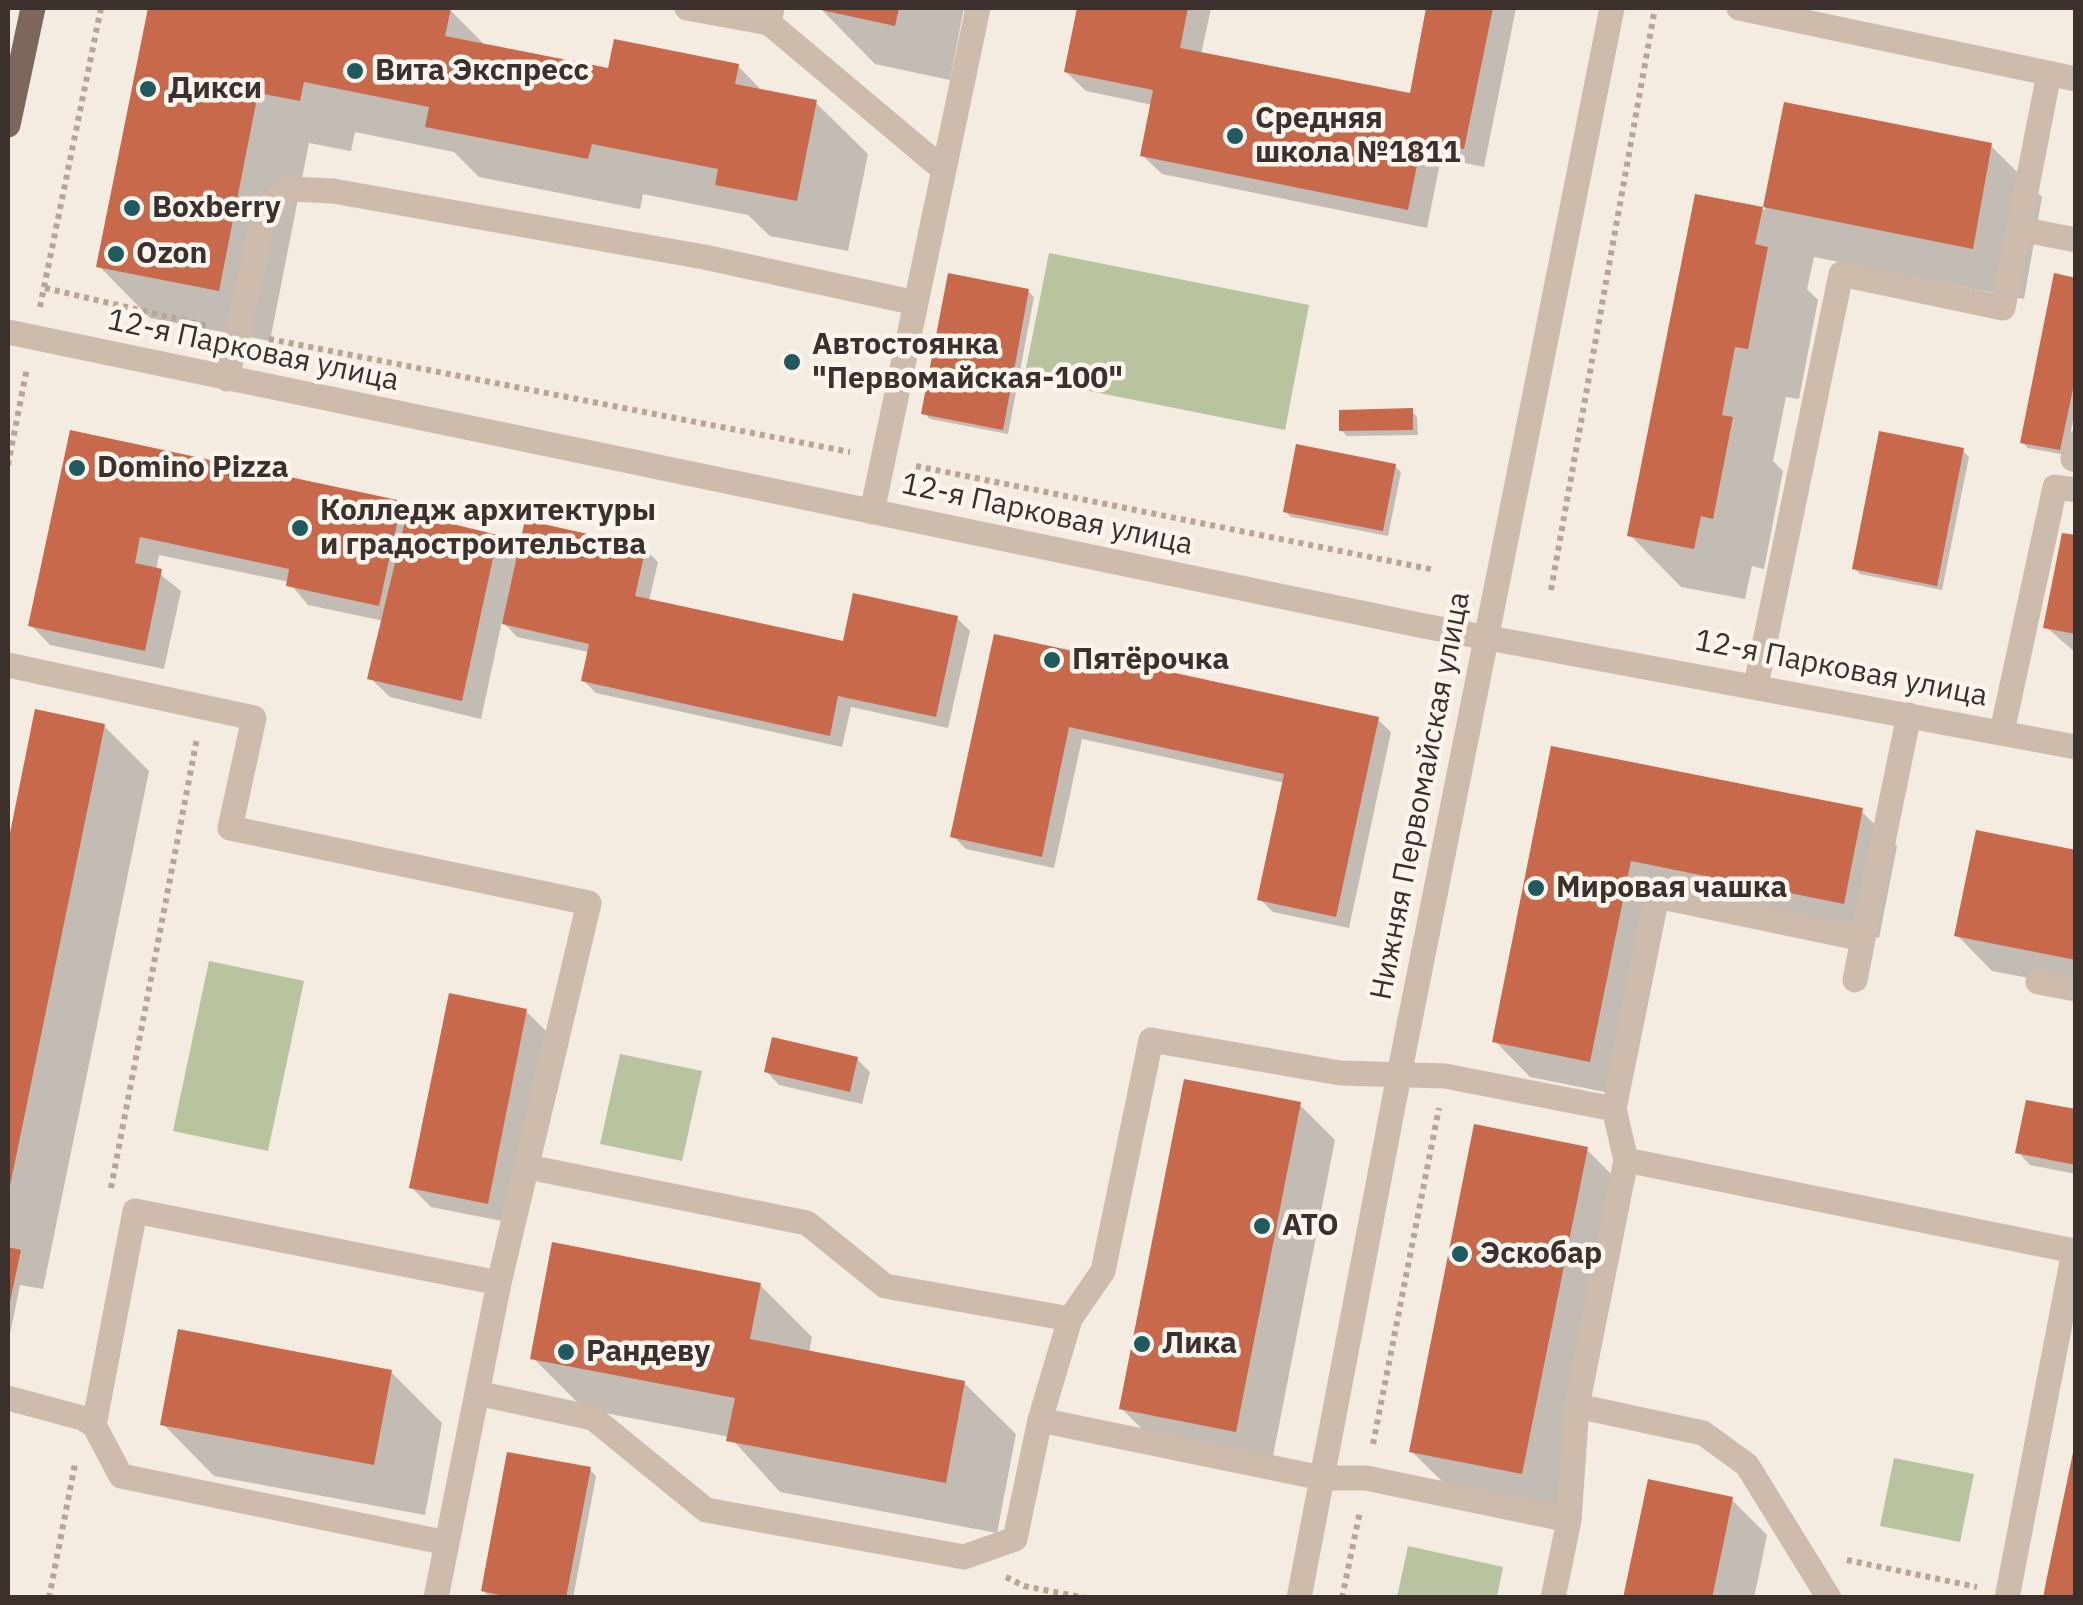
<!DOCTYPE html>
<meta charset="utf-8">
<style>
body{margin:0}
#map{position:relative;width:2083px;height:1605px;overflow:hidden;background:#f4ebe1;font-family:"IBM Plex Sans",sans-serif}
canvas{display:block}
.frame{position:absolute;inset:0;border:10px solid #3b302b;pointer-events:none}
</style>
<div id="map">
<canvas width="2083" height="1605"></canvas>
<div class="frame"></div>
</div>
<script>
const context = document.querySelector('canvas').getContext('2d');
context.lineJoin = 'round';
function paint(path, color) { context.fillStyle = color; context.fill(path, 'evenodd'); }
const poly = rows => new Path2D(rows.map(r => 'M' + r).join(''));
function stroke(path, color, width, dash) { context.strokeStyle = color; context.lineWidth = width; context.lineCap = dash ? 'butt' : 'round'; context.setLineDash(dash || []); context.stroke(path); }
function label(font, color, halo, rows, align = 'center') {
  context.font = font + ' "IBM Plex Sans",sans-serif'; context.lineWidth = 9; context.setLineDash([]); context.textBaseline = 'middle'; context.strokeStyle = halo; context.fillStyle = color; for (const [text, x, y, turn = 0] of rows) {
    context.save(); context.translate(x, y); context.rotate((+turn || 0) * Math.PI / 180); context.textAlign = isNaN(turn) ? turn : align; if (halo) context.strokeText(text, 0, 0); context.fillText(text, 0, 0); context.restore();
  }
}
const green = poly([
 [1049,253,1309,305,1285,430,1024,378],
 [209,961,304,981,268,1151,173,1131],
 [620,1054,702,1071,682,1161,600,1144],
 [1894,1458,1974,1474,1960,1542,1880,1526],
 [1408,1546,1503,1567,1497,1597,1397,1597]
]);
const shadow = poly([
 [150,8,438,8,450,10,487,47,610,71,738,66,764,93,816,103,868,154,848,251,770,236,748,215,643,194,640,209,479,177,454,152,355,132,351,151,309,143,270,341,150,318,99,266],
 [820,8,964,8,950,80,875,64],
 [1079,8,1211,8,1201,55,1412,96,1429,8,1516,8,1484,167,1441,158,1427,228,1162,174,1142,155,1153,105,1086,91,1066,72],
 [1786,105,1990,145,2042,197,2024,299,1814,257,1807,289,1818,300,1799,399,1786,397,1773,461,1783,471,1764,569,1752,566,1745,599,1681,587,1630,535,1697,197,1765,210],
 [2076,280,2076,406,2066,455,2028,448,2022,442],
 [1028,291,1034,297,1008,434,930,419,924,413],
 [1412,411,1417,417,1418,435,1347,436,1341,430],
 [72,433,400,503,415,517,497,537,519,559,645,549,658,562,649,601,844,644,957,618,970,631,948,728,851,707,842,747,596,693,583,680,589,652,517,637,502,621,481,719,390,697,370,678,384,621,308,605,289,582,159,555,156,571,181,591,164,669,50,645,31,625],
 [1963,451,1969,457,1942,590,1860,574,1854,568],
 [1395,466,1401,472,1388,536,1291,517,1285,511],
 [2076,538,2076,653,2046,627],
 [996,637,1378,720,1391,732,1349,928,1273,912,1260,899,1285,783,1082,739,1054,868,966,849,953,836],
 [37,712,104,726,149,771,43,1289,20,1285,8,1344,8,855],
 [1553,749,1861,811,1897,846,1879,938,1666,895,1625,1096,1530,1077,1495,1041],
 [2076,852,2076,987,1992,971,1957,935],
 [526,1011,546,1031,507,1222,431,1207,411,1187],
 [857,1059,870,1072,862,1104,779,1085,767,1072],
 [1300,1105,1335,1140,1271,1466,1157,1444,1122,1409],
 [2076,1112,2076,1174,2030,1165,2018,1152],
 [1586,1149,1622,1185,1557,1508,1447,1486,1411,1451],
 [760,1285,812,1337,809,1353,964,1383,1016,1434,997,1533,780,1492,730,1437,584,1409,533,1358],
 [391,1372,442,1423,425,1515,214,1476,163,1424],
 [2076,1452,2076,1598,2046,1598],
 [590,1470,596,1476,573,1598,489,1596,483,1591],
 [1731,1499,1767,1535,1754,1598,1625,1598]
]);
const building = poly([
 [148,8,451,8,445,36,608,68,614,39,739,64,735,84,817,100,797,201,715,185,718,169,592,144,588,159,425,127,429,107,304,82,300,101,258,93,219,291,96,267],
 [812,8,899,8,895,26],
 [1077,8,1188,8,1180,48,1410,93,1426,8,1493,8,1464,149,1422,140,1408,210,1140,156,1153,90,1064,72],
 [1784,102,1992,143,1973,249,1763,207],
 [1695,194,1763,207,1755,244,1768,247,1748,349,1735,347,1722,415,1733,417,1713,519,1701,516,1694,549,1627,536],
 [948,273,1029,289,1003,430,921,414],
 [2054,273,2076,278,2076,375,2060,450,2020,443],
 [1413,408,1413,430,1339,431,1339,410],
 [70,430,402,501,379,606,286,586,289,569,140,537,135,563,162,569,145,651,28,626],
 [1879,431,1964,448,1937,586,1852,569],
 [1296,444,1396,464,1383,531,1283,512],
 [407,513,498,535,462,701,367,679],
 [525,520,646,547,635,596,843,641,853,593,958,616,936,717,838,696,830,736,581,681,589,644,502,624],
 [2062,533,2076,535,2076,634,2043,628],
 [994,634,1379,717,1336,917,1257,900,1284,774,1069,727,1042,857,950,837],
 [35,709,105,724,9,1191,8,843],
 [1551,746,1863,808,1844,904,1631,861,1590,1062,1492,1042],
 [1976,830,2076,850,2076,960,1954,936],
 [449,993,527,1009,488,1204,409,1188],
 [772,1037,858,1057,850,1092,764,1072],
 [1184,1079,1301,1102,1236,1432,1119,1409],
 [2026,1100,2076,1109,2076,1165,2015,1153],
 [1474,1124,1588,1147,1522,1474,1409,1452],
 [552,1242,761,1283,750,1339,965,1381,946,1483,726,1441,735,1398,530,1359],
 [8,1247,21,1250,9,1306,8,1306],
 [178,1329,392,1370,374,1465,160,1425],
 [2074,1448,2076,1598,2043,1598,2047,1577],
 [507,1452,591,1467,566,1598,513,1598,481,1591],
 [1648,1479,1733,1497,1712,1598,1623,1598]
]);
const path = poly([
 [45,288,208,326],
 [40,307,101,8],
 [269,339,850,452],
 [8,465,27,368],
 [916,466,1435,570],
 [1551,590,1655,8],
 [111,1188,197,738],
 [1373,1444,1439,1108],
 [1847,1560,1977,1587],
 [1006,1577,1024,1586,1086,1598],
 [49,1598,75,1464],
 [1342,1598,1360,1511]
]);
const minor = poly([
 [687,8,769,23,772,8],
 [1739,8,2076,79],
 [769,23,944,170],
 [2020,229,2076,240],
 [8,332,1424,626,2076,747],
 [227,379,266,208,289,189,333,191,704,257,916,303],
 [2073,459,2076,443],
 [872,512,978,8],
 [8,665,254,718,230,828,589,903,499,1283,135,1211,94,1425],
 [1756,685,1841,274,2003,308,2049,74],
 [2002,732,2055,487,2076,490],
 [1855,980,1863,939],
 [2038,982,2076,989],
 [1614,1109,1626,1160,2074,1251,2007,1598],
 [528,1167,807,1223,885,1286,1070,1319,1103,1271,1151,1040,1340,1073,1445,1076,1614,1109,1657,896,1863,939,1909,715],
 [477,1393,593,1418,706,1510,964,1557,1015,1539,1040,1420,1322,1478,1366,1478,1569,1520,1553,1598],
 [8,1398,82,1418,94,1425,121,1476,447,1543],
 [1577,1406,1703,1433,1747,1465,1829,1598],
 [1040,1420,1070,1319],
 [1569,1520,1577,1406,1626,1160],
 [436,1598,499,1283],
 [1299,1598,1399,1075,1612,8]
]);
const major = poly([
 [8,125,33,8]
]);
const markers = [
 [355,71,10,"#1f5a5e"],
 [148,89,10,"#1f5a5e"],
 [1235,136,10,"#1f5a5e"],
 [132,208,10,"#1f5a5e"],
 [116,254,10,"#1f5a5e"],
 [792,362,10,"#1f5a5e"],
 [77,468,10,"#1f5a5e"],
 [300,528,10,"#1f5a5e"],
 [1052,660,10,"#1f5a5e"],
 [1536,888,10,"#1f5a5e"],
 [1262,1226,10,"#1f5a5e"],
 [1460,1254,10,"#1f5a5e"],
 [1142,1344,10,"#1f5a5e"],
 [566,1352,10,"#1f5a5e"]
];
const poiNames = [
 ["Вита Экспресс",375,71],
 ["Дикси",168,89],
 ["Средняя",1255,119],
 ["школа №1811",1255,153],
 ["Boxberry",152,208],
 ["Ozon",136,254],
 ["Автостоянка",812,345],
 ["\"Первомайская-100\"",812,379],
 ["Domino Pizza",97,468],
 ["Колледж архитектуры",320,511],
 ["и градостроительства",320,545],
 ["Пятёрочка",1072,660],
 ["Мировая чашка",1556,888],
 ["АТО",1282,1226],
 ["Эскобар",1480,1254],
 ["Лика",1162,1344],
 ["Рандеву",586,1352]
];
const streetNames = [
 ["12-я Парковая улица",253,351,12],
 ["12-я Парковая улица",1047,515,12],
 ["12-я Парковая улица",1841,669,11],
 ["Нижняя Первомайская улица",1421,796,-79]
];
paint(green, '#b8c4a0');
paint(shadow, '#0003');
paint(building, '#c8694b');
stroke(path, '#b9a596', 6, [5, 5]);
stroke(minor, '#cdbbac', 25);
stroke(major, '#7d675c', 25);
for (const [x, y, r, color] of markers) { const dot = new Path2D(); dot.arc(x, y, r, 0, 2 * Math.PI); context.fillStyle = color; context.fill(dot); stroke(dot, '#fbf5ee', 4); }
label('bold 30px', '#3b302b', '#fbf5ee', poiNames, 'left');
label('30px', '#3b302b', '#fbf5ee', streetNames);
</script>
